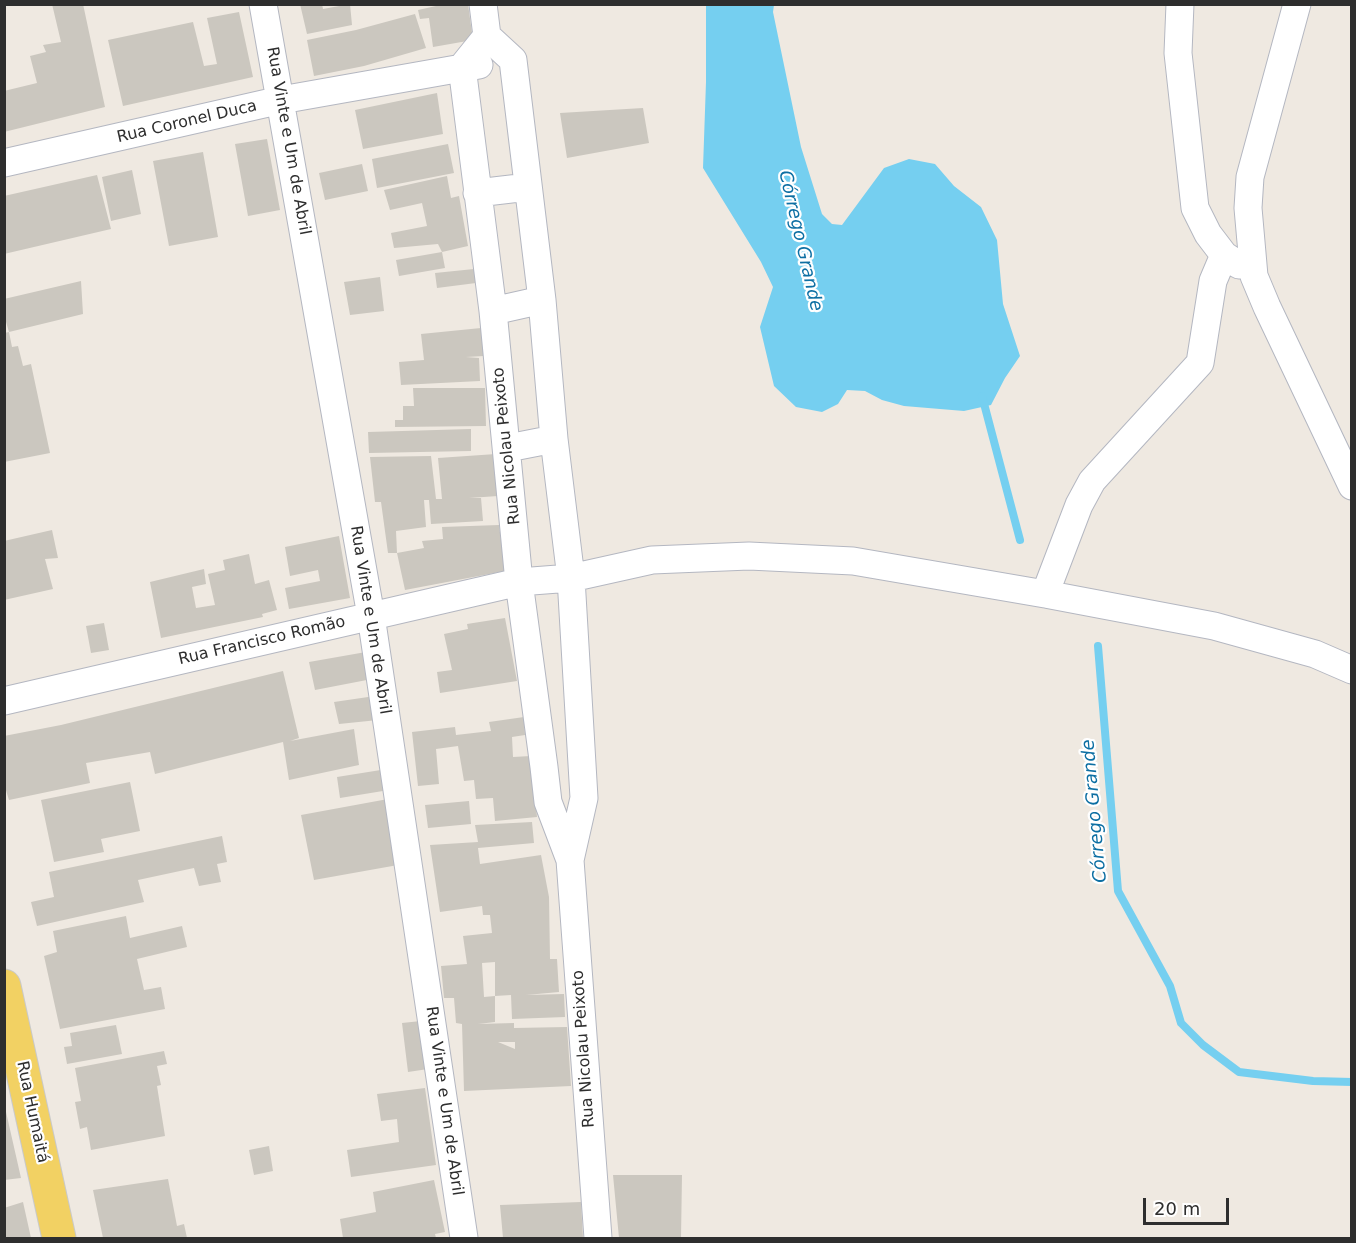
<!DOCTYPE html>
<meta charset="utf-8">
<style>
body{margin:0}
#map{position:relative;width:1356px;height:1243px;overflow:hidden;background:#efe9e1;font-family:"DejaVu Sans",sans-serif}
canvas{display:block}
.frame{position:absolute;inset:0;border:6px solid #2e2e2e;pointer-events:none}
.scale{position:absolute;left:1143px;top:1198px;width:86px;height:27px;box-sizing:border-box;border:3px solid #2e2e2e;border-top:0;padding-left:8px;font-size:18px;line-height:21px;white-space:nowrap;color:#2e2e2e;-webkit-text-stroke:4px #fff;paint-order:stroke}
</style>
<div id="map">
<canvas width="1356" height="1243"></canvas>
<div class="frame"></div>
<div class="scale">20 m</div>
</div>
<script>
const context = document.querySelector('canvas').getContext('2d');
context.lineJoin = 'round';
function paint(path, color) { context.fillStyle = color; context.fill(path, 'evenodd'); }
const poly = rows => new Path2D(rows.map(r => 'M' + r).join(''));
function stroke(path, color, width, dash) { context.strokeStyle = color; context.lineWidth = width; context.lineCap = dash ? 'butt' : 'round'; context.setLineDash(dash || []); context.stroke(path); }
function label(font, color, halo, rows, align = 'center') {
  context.font = font + ' "DejaVu Sans",sans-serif'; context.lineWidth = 4.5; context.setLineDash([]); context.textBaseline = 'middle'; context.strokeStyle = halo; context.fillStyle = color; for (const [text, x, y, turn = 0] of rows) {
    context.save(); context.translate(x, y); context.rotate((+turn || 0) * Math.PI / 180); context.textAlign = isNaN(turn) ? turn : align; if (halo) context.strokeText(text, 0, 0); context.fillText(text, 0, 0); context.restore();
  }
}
const water = poly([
 [706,5,774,5,773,12,801,147,822,214,832,224,842,225,884,168,909,159,935,164,954,186,981,207,997,240,1003,304,1020,356,1005,378,991,405,964,411,904,406,882,400,865,391,847,390,838,404,822,412,796,407,774,386,760,327,773,287,761,262,703,168,706,82]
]);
const stream = poly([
 [982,396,1020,540],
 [1098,646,1118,891,1170,986,1181,1023,1203,1045,1239,1072,1313,1081,1352,1082]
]);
const building = poly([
 [52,4,83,4,105,107,4,132,4,91,37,83,30,56,46,52,43,45,61,42],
 [300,4,322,4,323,9,350,4,352,25,307,34],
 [445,4,468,4,473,40,433,47,429,18,420,19,418,10],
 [239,12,253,77,123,106,108,40,193,22,204,66,217,64,207,18],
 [415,14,426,48,364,66,314,76,307,40,356,30],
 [437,93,443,134,363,149,355,110],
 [643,108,649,143,567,158,560,113],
 [267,139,280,210,248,216,235,144],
 [448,144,454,173,377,188,372,159],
 [203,152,218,237,169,246,153,161],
 [362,164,368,191,325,200,319,173],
 [132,170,141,214,111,221,102,177],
 [97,175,111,229,4,254,4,196],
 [447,176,451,198,459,196,468,246,442,252,438,244,394,248,391,233,427,226,422,203,390,210,384,190],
 [442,252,445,268,399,276,396,260],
 [474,269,476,283,437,288,435,273],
 [380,277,384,311,350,315,344,282],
 [81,281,83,314,9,332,4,315,4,299],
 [481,328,484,356,466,357,479,358,480,381,401,385,399,362,424,360,421,334],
 [9,332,12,347,18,346,23,366,31,364,50,453,4,462,4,333],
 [413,388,485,388,486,426,395,427,395,420,403,420,403,406,414,406],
 [471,429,471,451,369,453,368,432],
 [496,454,498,496,469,498,481,498,483,521,431,524,429,500,424,500,426,527,396,531,397,553,388,553,381,502,375,502,370,457,431,456,436,499,442,499,438,458],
 [499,525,505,571,405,590,397,553,424,548,422,541,443,539,442,527],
 [52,530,58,558,45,559,53,589,4,600,4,541],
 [339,536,350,598,289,609,285,588,320,581,318,570,290,576,285,547],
 [249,554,255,584,269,580,277,610,262,614,263,617,161,638,150,582,204,569,206,584,192,587,196,608,215,605,208,574,225,570,223,560],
 [505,618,517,681,440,693,437,672,452,670,444,634,468,629,467,624],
 [104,623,109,650,91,653,86,626],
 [366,652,372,679,315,690,309,662],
 [283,671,299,738,290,741,354,729,359,765,289,780,283,742,155,774,150,752,86,763,90,783,9,800,4,784,4,736,61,725],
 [375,696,378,720,339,724,334,702],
 [524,717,525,735,512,737,513,757,531,756,537,817,495,821,493,798,476,799,474,780,464,781,458,746,436,749,439,784,418,786,412,732,455,727,456,735,491,731,489,722],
 [387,769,389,790,340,798,337,777],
 [130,782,140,831,101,839,104,852,54,862,41,800],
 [388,799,398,865,314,880,301,815],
 [469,801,471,824,428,828,425,805],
 [532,822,534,843,478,848,480,864,541,855,549,897,550,959,557,959,559,992,526,995,564,994,565,1017,512,1019,511,995,495,996,495,962,482,963,484,997,495,996,495,1022,478,1024,514,1023,514,1028,567,1027,571,1086,464,1091,462,1024,456,1023,454,998,444,998,441,966,467,964,463,936,492,933,490,915,483,915,482,906,440,912,430,845,478,842,475,825],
 [498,1042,515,1042,515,1049],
 [222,836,227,862,217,864,221,882,199,886,194,868,138,880,144,902,37,926,31,902,54,897,49,872],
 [126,916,130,938,182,926,187,947,137,959,144,990,161,987,165,1009,60,1029,44,956,57,952,53,931],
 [421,1021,428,1069,408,1072,402,1023],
 [116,1025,122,1054,67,1064,64,1047,72,1046,70,1033],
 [164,1051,167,1064,157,1066,161,1085,157,1086,165,1136,91,1150,87,1127,80,1129,75,1102,81,1101,75,1068],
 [425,1088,436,1165,351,1177,347,1150,399,1142,397,1119,381,1121,377,1094],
 [4,1103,21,1178,4,1180],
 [269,1146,273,1171,254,1175,249,1150],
 [613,1175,682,1175,681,1238,619,1238],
 [168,1179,177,1226,184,1224,187,1238,103,1238,93,1190],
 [434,1180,445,1232,435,1234,436,1238,343,1238,340,1219,376,1212,373,1192],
 [23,1202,31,1238,4,1238,4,1208],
 [581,1202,583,1238,503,1238,500,1205]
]);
const minor = poly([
 [263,4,371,616,464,1238],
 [483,4,487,36,513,60,542,300,554,439,571,578,584,798,570,860],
 [1180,4,1178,53,1195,208,1208,234,1224,255,1239,265],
 [1297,4,1250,177,1248,208,1254,276,1267,307,1352,486],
 [487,36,462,67,493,311,519,582,544,767,548,802,570,860,598,1238],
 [4,163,281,100,479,65],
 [477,193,528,187],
 [493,311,542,300],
 [508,448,554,439],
 [1045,594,1079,505,1092,481,1200,363,1213,281,1224,255],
 [4,701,519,582,571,578,652,560,749,556,853,561,1045,594,1214,626,1315,654,1352,670]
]);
const primary = poly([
 [4,986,59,1238]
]);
const streetNames = [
 ["Rua Coronel Duca",187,122,-13],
 ["Rua Vinte e Um de Abril",288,141,80],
 ["Rua Nicolau Peixoto",507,446,-96],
 ["Rua Vinte e Um de Abril",370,620,81],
 ["Rua Francisco Romão",262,641,-13],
 ["Rua Nicolau Peixoto",584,1049,-94],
 ["Rua Vinte e Um de Abril",444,1101,82],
 ["Rua Humaitá",32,1112,78]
];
const waterNames = [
 ["Córrego Grande",800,241,77],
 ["Córrego Grande",1095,811,-95]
];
paint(water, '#75cff0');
stroke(stream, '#75cff0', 8);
paint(building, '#cbc7bf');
stroke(minor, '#b4b7c1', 29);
stroke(primary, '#c9c9c9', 35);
stroke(minor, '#fff', 27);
stroke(primary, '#f2d163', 33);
label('16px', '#2e2e2e', '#fff', streetNames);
label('italic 18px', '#0d6fa3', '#fff', waterNames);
</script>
